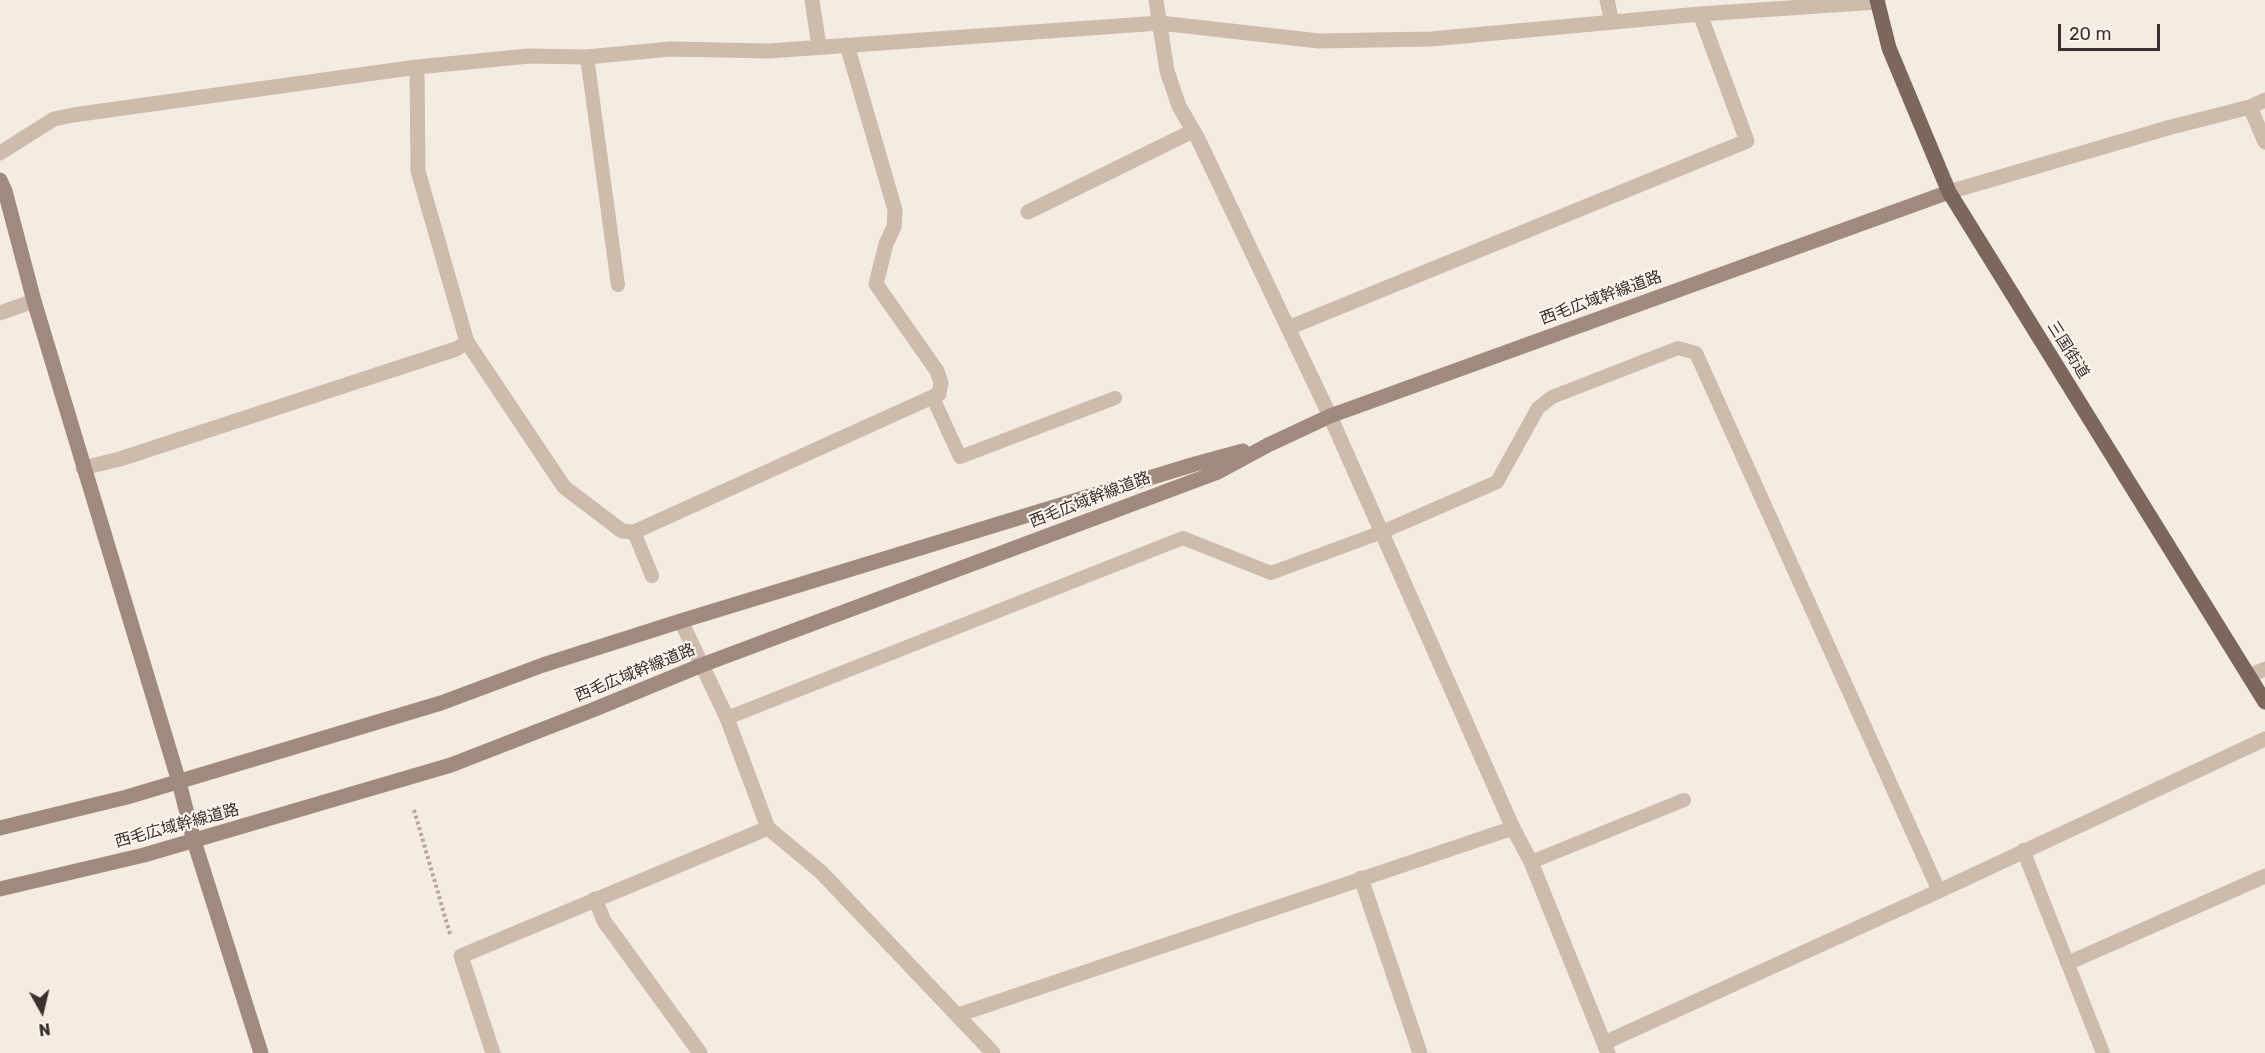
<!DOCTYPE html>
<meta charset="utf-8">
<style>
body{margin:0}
#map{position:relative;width:2265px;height:1053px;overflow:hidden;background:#f4ebe1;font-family:Rubik,sans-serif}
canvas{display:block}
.north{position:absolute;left:12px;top:981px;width:60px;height:60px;-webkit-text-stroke:4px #fbf5ee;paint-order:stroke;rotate:172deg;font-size:16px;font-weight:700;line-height:24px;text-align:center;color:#3b302b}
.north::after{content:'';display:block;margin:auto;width:21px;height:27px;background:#3b302b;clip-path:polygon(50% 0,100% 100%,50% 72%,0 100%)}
.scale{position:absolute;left:2058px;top:24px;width:102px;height:27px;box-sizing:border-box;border:3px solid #3b302b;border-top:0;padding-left:8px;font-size:18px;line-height:21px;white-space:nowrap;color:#3b302b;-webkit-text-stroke:4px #fbf5ee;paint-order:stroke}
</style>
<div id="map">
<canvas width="2265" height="1053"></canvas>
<div class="north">N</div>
<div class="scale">20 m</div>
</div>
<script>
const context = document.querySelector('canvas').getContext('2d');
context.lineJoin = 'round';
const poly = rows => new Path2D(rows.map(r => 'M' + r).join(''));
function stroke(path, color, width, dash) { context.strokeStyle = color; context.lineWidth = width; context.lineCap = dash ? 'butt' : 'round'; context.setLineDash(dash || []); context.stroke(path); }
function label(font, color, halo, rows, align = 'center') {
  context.font = font + ' Rubik,"Noto Sans JP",sans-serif'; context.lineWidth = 4.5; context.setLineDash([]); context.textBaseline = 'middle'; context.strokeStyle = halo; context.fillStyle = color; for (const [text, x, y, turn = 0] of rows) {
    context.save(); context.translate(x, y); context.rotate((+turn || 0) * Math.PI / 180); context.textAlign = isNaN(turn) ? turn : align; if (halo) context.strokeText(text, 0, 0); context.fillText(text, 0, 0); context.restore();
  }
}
const path = poly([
 [414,810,450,934]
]);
const lane = poly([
 [587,57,618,285],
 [933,398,960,457,1115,398],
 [634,532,652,576],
 [727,718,1183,538,1271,573,1382,532,1497,482,1538,408,1552,397,1678,348,1696,353,1939,891],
 [2023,850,2103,1053],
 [1531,862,1684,800]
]);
const street = poly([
 [812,0,819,46],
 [1156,0,1167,71,1179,106,1198,139,1330,416,1513,828,1531,862,1608,1053],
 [1607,0,1612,22],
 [417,67,418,171,467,342,564,487,622,531,634,532,939,394,941,383,937,371,876,284,886,244,894,227,895,210,847,45],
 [2250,107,2265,142],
 [0,153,54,119,73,115,417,67,529,56,587,57,670,49,769,51,1160,23,1319,41,1431,39,1700,14,1878,2],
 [1949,192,2171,127,2250,107,2265,100],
 [1028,212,1193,131],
 [0,313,34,301],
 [1288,328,1747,141,1700,14],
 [83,468,120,459,456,349,467,342],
 [681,621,727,718,768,828,821,872,993,1053],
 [2249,676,2265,669],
 [1361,878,1420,1053],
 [595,899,604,921,700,1053],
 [2068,963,2265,876],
 [958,1015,1513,828],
 [1604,1043,1939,891,2265,739],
 [493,1053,461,956,768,828]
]);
const secondary = poly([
 [0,180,5,191,34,301,179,782,194,841,261,1053],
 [0,828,127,797,441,703,543,665,681,621,1195,464,1243,451],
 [0,889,144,855,451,765,595,709,702,665,1218,472,1268,445,1330,416,1949,192]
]);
const primary = poly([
 [1877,0,1889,48,1949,192,2265,702]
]);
const streetNames = [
 ["西毛広域幹線道路",1601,298,-20],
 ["三国街道",2068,350,58],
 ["西毛広域幹線道路",1090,500,-21],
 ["西毛広域幹線道路",635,673,-22],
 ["西毛広域幹線道路",177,826,-15]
];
stroke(path, '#b9a596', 4, [3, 3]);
stroke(lane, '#cdbbac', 14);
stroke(street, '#cdbbac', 15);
stroke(secondary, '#a18a7d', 15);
stroke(primary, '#7d675c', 15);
label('16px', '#3b302b', '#fbf5ee', streetNames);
</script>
